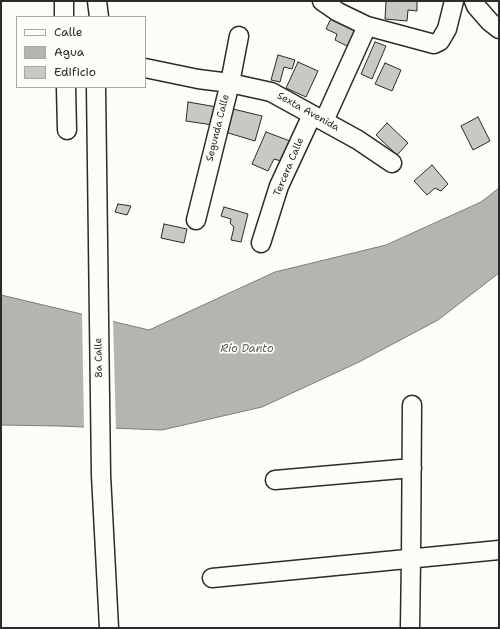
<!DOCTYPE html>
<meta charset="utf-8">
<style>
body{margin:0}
#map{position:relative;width:500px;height:629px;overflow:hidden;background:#fdfcf7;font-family:"Shantell Sans",sans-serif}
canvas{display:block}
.frame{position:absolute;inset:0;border:2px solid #2b2b2b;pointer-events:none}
.legend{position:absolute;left:16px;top:16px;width:130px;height:72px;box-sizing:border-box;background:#fdfcf7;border:1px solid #a9a8a5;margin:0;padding:5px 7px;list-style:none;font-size:12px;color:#2b2b2b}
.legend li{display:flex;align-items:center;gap:8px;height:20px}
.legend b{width:20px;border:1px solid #a9a8a5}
</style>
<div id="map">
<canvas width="500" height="629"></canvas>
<div class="frame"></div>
<ul class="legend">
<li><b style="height:5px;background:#fdfcf7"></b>Calle</li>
<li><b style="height:11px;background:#b5b4b1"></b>Agua</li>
<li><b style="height:11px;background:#c9c8c4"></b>Edificio</li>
</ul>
</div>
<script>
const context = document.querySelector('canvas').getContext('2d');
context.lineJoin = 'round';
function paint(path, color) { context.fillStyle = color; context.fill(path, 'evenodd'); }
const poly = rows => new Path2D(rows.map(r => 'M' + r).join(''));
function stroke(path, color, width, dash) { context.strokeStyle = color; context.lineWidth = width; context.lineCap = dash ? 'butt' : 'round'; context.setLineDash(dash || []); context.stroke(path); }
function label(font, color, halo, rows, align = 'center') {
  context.font = font + ' "Shantell Sans",sans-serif'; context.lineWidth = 3.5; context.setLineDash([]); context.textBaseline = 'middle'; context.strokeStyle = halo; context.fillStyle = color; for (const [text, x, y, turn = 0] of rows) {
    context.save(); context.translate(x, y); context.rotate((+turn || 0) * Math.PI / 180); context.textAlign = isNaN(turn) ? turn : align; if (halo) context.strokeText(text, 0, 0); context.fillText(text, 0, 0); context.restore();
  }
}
const water = poly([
 [499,188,499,273,438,320,359,362,262,407,162,430,58,426,1,425,1,295,149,330,275,272,386,245,481,202,499,188]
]);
const pier = poly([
 [82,312,113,319,116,430,84,429]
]);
const building = poly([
 [386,1,417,1,417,11,408,10,407,21,385,19,386,1],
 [334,12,361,24,351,48,335,40,337,34,326,29,334,12],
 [375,42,386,46,372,79,361,74,375,42],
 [278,55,295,60,292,69,284,67,280,82,271,80,278,55],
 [298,62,318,71,306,97,286,88,298,62],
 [385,63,401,70,392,91,375,84,385,63],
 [188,102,217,107,213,125,186,121,188,102],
 [229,108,262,116,255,141,225,132,229,108],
 [478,117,490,141,473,150,461,126,478,117],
 [387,123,408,143,397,155,376,135,387,123],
 [266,132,290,141,281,161,274,159,268,171,252,164,266,132],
 [432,165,448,184,441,191,435,188,427,195,414,181,432,165],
 [118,204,131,206,127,215,115,212,118,204],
 [224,207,248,214,241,242,231,240,234,227,230,223,231,219,221,216,224,207],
 [164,224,187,229,184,243,161,238,164,224]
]);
const minor = poly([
 [64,1,64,17],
 [97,1,99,17],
 [322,1,338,12,367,26,434,44,440,41,447,29,454,1],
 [474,1,476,6,490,22,499,29],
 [145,68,198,79,230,83,271,92,358,140,392,163],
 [66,87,67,130],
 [96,87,101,475,109,628],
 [324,121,367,26],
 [196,220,230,83,239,36],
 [261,243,279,186,312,115],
 [275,480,412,468],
 [212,578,499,550],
 [410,628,411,559,412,405]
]);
const streetNames = [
 ["Sexta Avenida",308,112,29],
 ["Segunda Calle",218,128,-76],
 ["Tercera Calle",289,167,-67],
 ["8a Calle",99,358,-91]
];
const waterNames = [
 ["Río Danto",247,349]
];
paint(water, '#b5b4b1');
stroke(water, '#7e7d7b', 1);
paint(pier, '#fdfcf7');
paint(building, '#c9c8c4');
stroke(building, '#2b2b2b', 1);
stroke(minor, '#2b2b2b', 21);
stroke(minor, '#fdfcf7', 18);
label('10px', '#2b2b2b', '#fdfcf7', streetNames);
label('italic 11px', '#5b5b5a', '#fdfcf7', waterNames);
</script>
